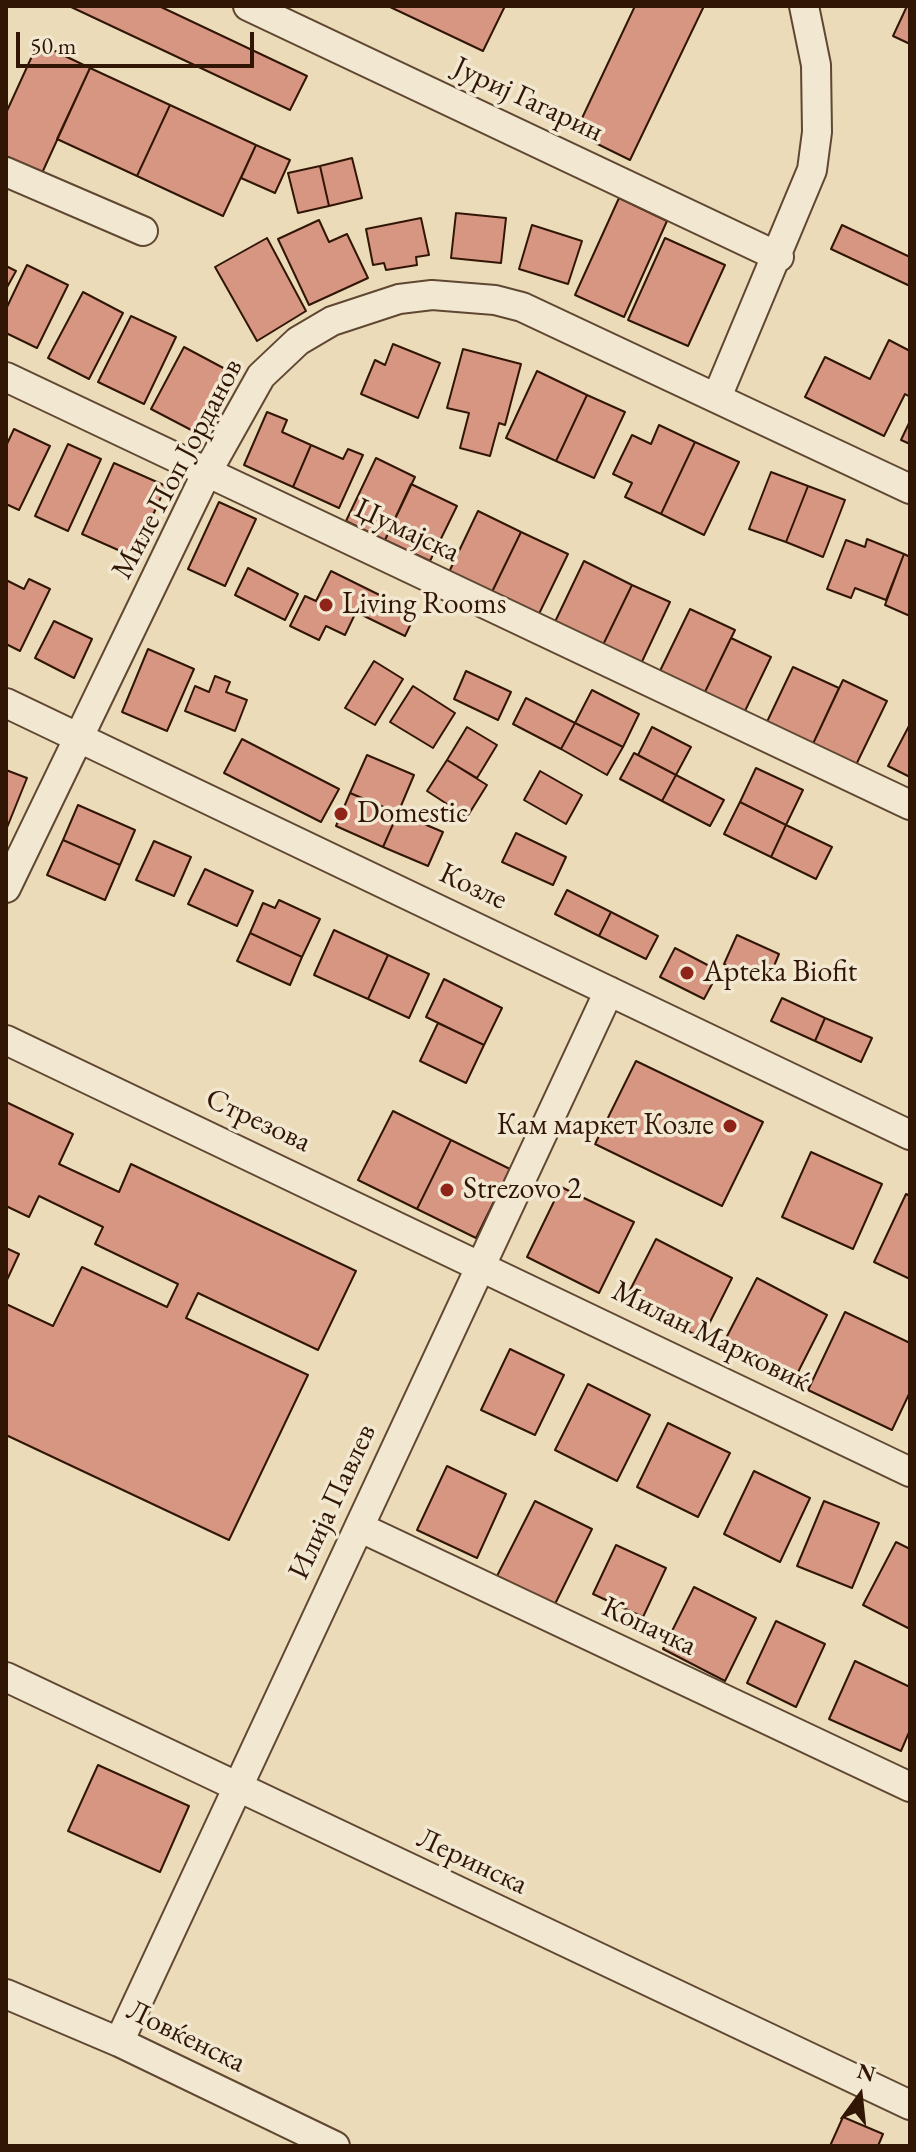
<!DOCTYPE html>
<meta charset="utf-8">
<style>
body{margin:0}
#map{position:relative;width:916px;height:2152px;overflow:hidden;background:#ebdbb8;font-family:"EB Garamond",serif}
canvas{display:block}
.frame{position:absolute;inset:0;border:8px solid #311605;pointer-events:none}
.north{position:absolute;left:820px;top:2056px;width:80px;height:80px;-webkit-text-stroke:6px #f2e8d1;paint-order:stroke;rotate:15deg;font-size:22px;font-weight:700;line-height:32px;text-align:center;color:#311605}
.north::after{content:'';display:block;margin:auto;width:28px;height:36px;background:#311605;clip-path:polygon(50% 0,100% 100%,50% 72%,0 100%)}
.scale{position:absolute;left:16px;top:32px;width:238px;height:36px;box-sizing:border-box;border:4px solid #311605;border-top:0;padding-left:10px;font-size:24px;line-height:28px;white-space:nowrap;color:#311605;-webkit-text-stroke:6px #f2e8d1;paint-order:stroke}
</style>
<div id="map">
<canvas width="916" height="2152"></canvas>
<div class="frame"></div>
<div class="north">N</div>
<div class="scale">50 m</div>
</div>
<script>
const context = document.querySelector('canvas').getContext('2d');
context.lineJoin = 'round';
function paint(path, color) { context.fillStyle = color; context.fill(path, 'evenodd'); }
const poly = rows => new Path2D(rows.map(r => 'M' + r).join(''));
function stroke(path, color, width, dash) { context.strokeStyle = color; context.lineWidth = width; context.lineCap = dash ? 'butt' : 'round'; context.setLineDash(dash || []); context.stroke(path); }
function label(font, color, halo, rows, align = 'center') {
  context.font = font + ' "EB Garamond",serif'; context.lineWidth = 7; context.setLineDash([]); context.textBaseline = 'middle'; context.strokeStyle = halo; context.fillStyle = color; for (const [text, x, y, turn = 0] of rows) {
    context.save(); context.translate(x, y); context.rotate((+turn || 0) * Math.PI / 180); context.textAlign = isNaN(turn) ? turn : align; if (halo) context.strokeText(text, 0, 0); context.fillText(text, 0, 0); context.restore();
  }
}
const building = poly([
 [69,6,159,6,307,76,290,110,69,6],
 [388,6,505,6,483,51,388,6],
 [635,6,704,6,630,160,575,133,635,6],
 [907,6,910,6,910,44,893,36,907,6],
 [38,43,90,68,42,173,6,156,6,113,38,43],
 [90,68,170,105,137,176,57,139,90,68],
 [170,105,256,145,223,216,137,176,170,105],
 [256,145,290,160,275,193,241,178,256,145],
 [352,158,362,198,329,206,320,166,352,158],
 [320,166,329,206,298,213,288,173,320,166],
 [619,198,667,221,624,317,575,295,619,198],
 [456,213,506,218,501,263,451,258,456,213],
 [421,218,429,255,416,257,417,265,386,270,384,263,373,265,366,229,421,218],
 [319,220,329,242,347,234,368,278,309,305,278,239,319,220],
 [532,225,582,241,568,284,519,269,532,225],
 [842,225,910,257,910,286,831,249,842,225],
 [267,238,306,311,257,341,215,267,267,238],
 [665,238,725,265,688,346,628,320,665,238],
 [27,265,68,285,37,348,6,333,6,309,27,265],
 [6,266,16,271,6,289,6,266],
 [83,292,123,313,89,379,48,358,83,292],
 [131,316,176,337,144,404,98,382,131,316],
 [889,340,910,351,910,397,905,394,884,436,805,397,825,357,870,379,889,340],
 [393,344,440,363,418,418,361,394,375,360,385,365,393,344],
 [184,347,229,371,197,433,151,409,184,347],
 [463,349,521,364,505,425,499,423,490,456,460,448,469,413,447,408,463,349],
 [537,371,587,395,556,461,506,438,537,371],
 [587,395,625,412,594,478,556,461,587,395],
 [267,412,287,420,282,432,311,445,293,487,244,465,267,412],
 [910,421,910,444,901,440,910,421],
 [659,425,695,442,661,514,625,497,632,483,613,474,632,435,651,444,659,425],
 [14,429,50,446,19,510,6,504,6,446,14,429],
 [695,442,739,462,704,535,661,514,695,442],
 [68,444,101,459,68,531,35,516,68,444],
 [311,445,343,459,348,449,363,455,339,508,293,487,311,445],
 [376,458,415,477,385,540,346,521,376,458],
 [114,463,166,486,134,557,82,534,114,463],
 [771,472,808,486,786,542,749,529,771,472],
 [411,484,457,506,430,561,385,540,411,484],
 [808,486,845,500,823,557,786,542,808,486],
 [219,502,256,519,225,586,188,569,219,502],
 [478,511,521,532,492,592,449,572,478,511],
 [521,532,568,554,536,620,489,598,521,532],
 [867,539,904,554,886,600,855,588,851,598,827,589,846,540,865,547,867,539],
 [904,554,910,557,910,616,885,605,904,554],
 [584,561,632,585,601,649,553,626,584,561],
 [248,568,298,594,285,620,235,595,248,568],
 [331,571,416,613,405,636,356,612,345,635,326,626,319,640,290,626,305,596,316,601,331,571],
 [29,579,50,589,20,651,6,644,6,580,24,589,29,579],
 [632,585,670,602,639,668,601,649,632,585],
 [690,609,735,630,703,696,658,675,690,609],
 [54,621,92,639,74,678,35,658,54,621],
 [731,638,771,657,743,715,703,696,731,638],
 [148,649,194,669,167,731,122,712,148,649],
 [374,661,403,679,375,725,345,708,374,661],
 [793,667,839,688,811,748,765,726,793,667],
 [466,671,511,692,498,720,454,699,466,671],
 [215,676,230,682,226,692,247,700,235,731,185,711,195,686,209,692,215,676],
 [843,680,887,701,854,769,811,748,843,680],
 [413,686,455,713,433,748,390,722,413,686],
 [592,690,639,714,623,747,575,723,592,690],
 [526,698,575,723,561,749,513,724,526,698],
 [575,723,623,747,607,775,561,749,575,723],
 [910,724,910,777,888,766,910,724],
 [467,727,497,745,477,778,447,760,467,727],
 [652,727,691,747,676,775,638,755,652,727],
 [242,739,339,789,321,822,224,773,242,739],
 [634,753,676,775,662,801,620,779,634,753],
 [367,755,414,775,398,813,350,793,367,755],
 [447,760,487,785,467,817,427,791,447,760],
 [756,768,803,790,786,825,740,802,756,768],
 [6,770,27,778,6,830,6,770],
 [540,771,582,795,566,824,524,800,540,771],
 [676,775,724,800,710,826,662,801,676,775],
 [350,793,398,813,383,847,336,826,350,793],
 [740,802,786,825,771,857,724,834,740,802],
 [78,805,135,830,120,865,63,840,78,805],
 [398,813,443,832,428,866,383,847,398,813],
 [786,825,832,847,816,879,771,857,786,825],
 [516,833,566,857,553,885,502,862,516,833],
 [63,840,120,865,105,900,47,875,63,840],
 [154,841,191,857,174,896,136,880,154,841],
 [205,869,253,891,237,926,188,904,205,869],
 [567,890,611,912,599,936,555,914,567,890],
 [279,900,320,919,302,957,250,933,263,903,275,908,279,900],
 [611,912,658,936,646,959,599,936,611,912],
 [334,930,388,955,368,999,314,975,334,930],
 [250,933,302,957,290,985,237,961,250,933],
 [737,935,779,954,767,983,724,964,737,935],
 [675,948,719,971,704,999,660,977,675,948],
 [388,955,429,974,409,1018,368,999,388,955],
 [444,979,502,1008,484,1045,426,1017,444,979],
 [782,998,825,1018,815,1041,771,1021,782,998],
 [825,1018,872,1038,861,1062,815,1041,825,1018],
 [438,1023,484,1045,466,1083,420,1061,438,1023],
 [636,1061,763,1122,722,1206,595,1144,636,1061],
 [6,1102,73,1134,59,1164,119,1192,131,1164,356,1271,318,1350,198,1293,186,1318,308,1375,229,1540,6,1435,6,1304,53,1326,82,1267,167,1307,178,1284,95,1244,103,1227,39,1196,29,1217,6,1206,6,1102],
 [393,1111,451,1140,417,1209,358,1180,393,1111],
 [451,1140,510,1169,476,1238,417,1209,451,1140],
 [811,1152,882,1184,853,1249,782,1217,811,1152],
 [561,1187,634,1222,599,1293,527,1257,561,1187],
 [906,1194,910,1196,910,1279,874,1262,906,1194],
 [656,1239,732,1278,702,1338,625,1300,656,1239],
 [6,1248,19,1254,6,1282,6,1248],
 [757,1278,827,1315,793,1382,722,1346,757,1278],
 [845,1312,910,1343,910,1392,892,1430,808,1390,845,1312],
 [510,1349,564,1375,535,1435,481,1410,510,1349],
 [588,1384,650,1415,617,1481,555,1450,588,1384],
 [668,1423,730,1453,698,1517,637,1487,668,1423],
 [447,1466,506,1494,477,1558,417,1530,447,1466],
 [754,1471,810,1498,780,1562,724,1534,754,1471],
 [535,1501,592,1529,555,1604,497,1576,535,1501],
 [824,1501,879,1523,852,1588,797,1566,824,1501],
 [896,1542,910,1549,910,1629,863,1605,896,1542],
 [616,1545,666,1568,643,1617,593,1594,616,1545],
 [694,1587,756,1618,725,1681,663,1649,694,1587],
 [776,1621,825,1644,796,1707,747,1683,776,1621],
 [855,1661,910,1687,910,1730,901,1751,829,1719,855,1661],
 [98,1765,189,1806,160,1872,68,1831,98,1765],
 [843,2117,883,2134,878,2146,830,2146,843,2117]
]);
const minor = poly([
 [248,6,779,257],
 [6,172,143,231],
 [6,377,910,805],
 [717,397,812,170,817,132,816,65,804,6],
 [6,703,910,1135],
 [6,888,206,474,261,376,298,341,332,321,399,299,432,295,495,300,522,307,910,489],
 [6,1040,910,1472],
 [359,1527,910,1787],
 [6,1677,910,2105],
 [6,1994,119,2042,335,2146],
 [119,2042,609,991]
]);
const markers = [
 [326,605,8,"#8f2418"],
 [341,814,8,"#8f2418"],
 [687,973,8,"#8f2418"],
 [730,1126,8,"#8f2418"],
 [447,1190,8,"#8f2418"]
];
const streetNames = [
 ["Јуриј Гагарин",528,100,25],
 ["Миле Поп Јорданов",178,469,-62],
 ["Џумајска",407,531,25],
 ["Козле",473,887,25],
 ["Стрезова",258,1121,25],
 ["Милан Марковиќ",711,1337,26],
 ["Илија Павлев",333,1502,-65],
 ["Копачка",649,1627,25],
 ["Леринска",472,1862,25],
 ["Ловќенска",186,2037,26]
];
const poiNames = [
 ["Living Rooms",342,605],
 ["Domestic",357,814],
 ["Apteka Biofit",703,973],
 ["Кам маркет Козле",714,1126,"right"],
 ["Strezovo 2",463,1190]
];
paint(building, '#d79682');
stroke(building, '#311605', 2);
stroke(minor, '#604732', 32);
stroke(minor, '#f2e8d1', 28);
for (const [x, y, r, color] of markers) { const dot = new Path2D(); dot.arc(x, y, r, 0, 2 * Math.PI); context.fillStyle = color; context.fill(dot); stroke(dot, '#f2e8d1', 3); }
label('30px', '#311605', '#f2e8d1', streetNames);
label('30px', '#311605', '#f2e8d1', poiNames, 'left');
</script>
